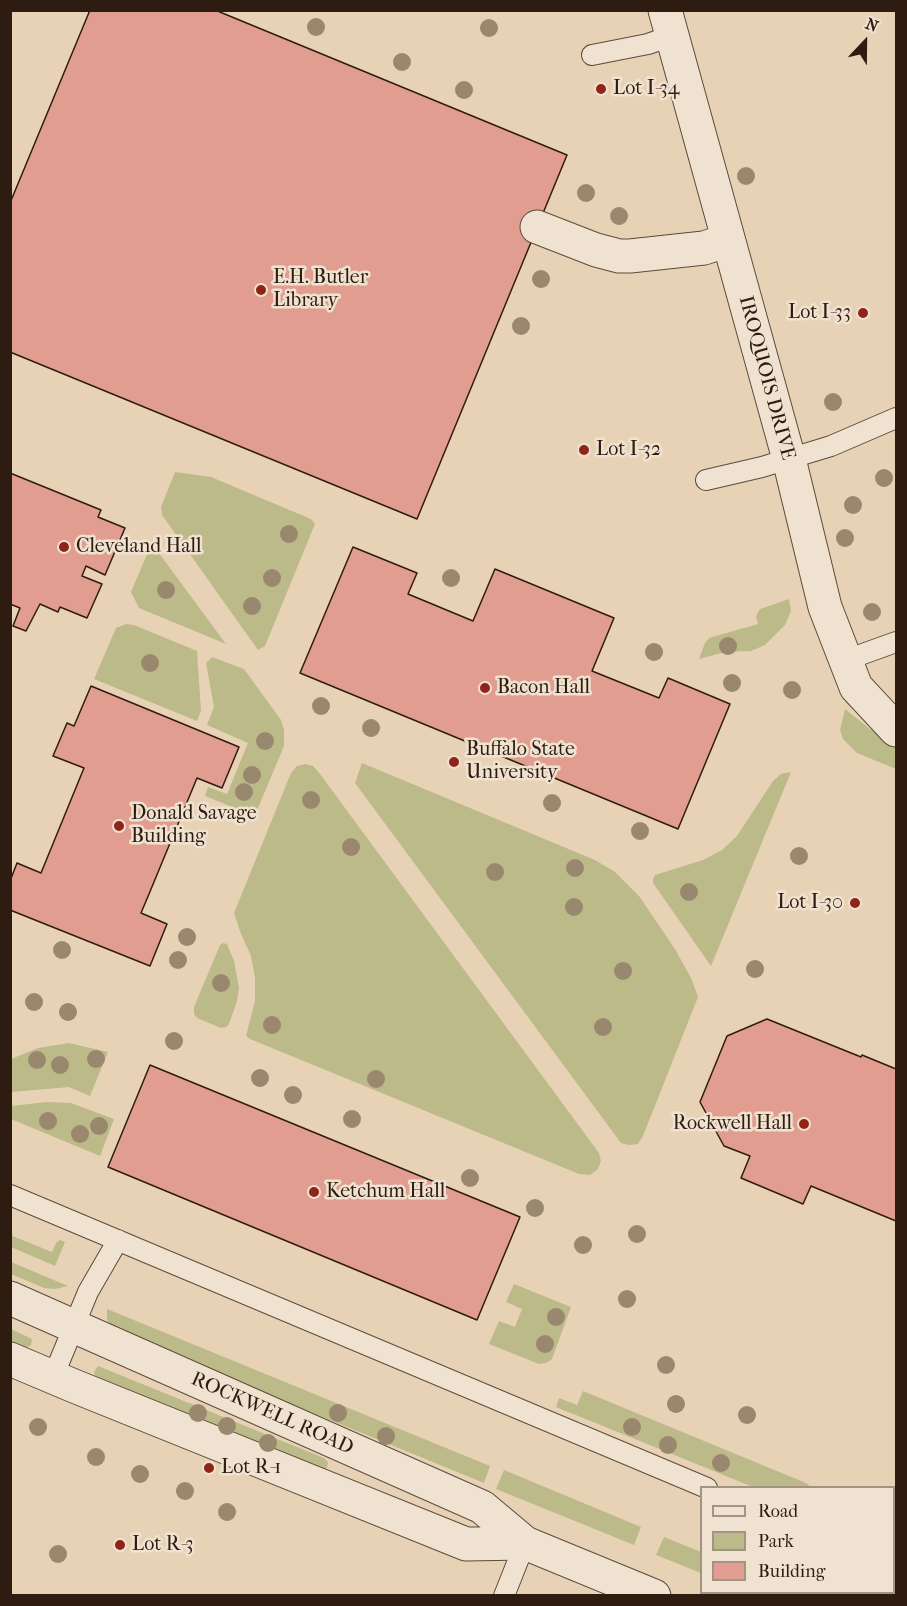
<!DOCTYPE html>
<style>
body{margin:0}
#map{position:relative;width:907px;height:1606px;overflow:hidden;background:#e8d2b6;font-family:"IM FELL French Canon",serif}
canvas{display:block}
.frame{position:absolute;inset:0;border:12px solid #2f1c10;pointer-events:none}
.legend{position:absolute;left:700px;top:1486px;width:195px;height:108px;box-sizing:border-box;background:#f0e2d0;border:2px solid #a39383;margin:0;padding:8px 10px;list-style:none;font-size:18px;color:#2f1c10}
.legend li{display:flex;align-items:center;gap:12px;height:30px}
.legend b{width:30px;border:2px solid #a39383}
.north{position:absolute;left:835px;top:12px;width:60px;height:60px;-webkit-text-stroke:4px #f0e2d0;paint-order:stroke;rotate:22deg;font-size:16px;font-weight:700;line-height:24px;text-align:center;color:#2f1c10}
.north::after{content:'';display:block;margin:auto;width:21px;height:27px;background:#2f1c10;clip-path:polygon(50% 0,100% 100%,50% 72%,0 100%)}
</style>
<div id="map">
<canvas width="907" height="1606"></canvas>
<div class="frame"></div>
<ul class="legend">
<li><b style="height:8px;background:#f0e2d0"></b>Road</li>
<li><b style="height:16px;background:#bcba89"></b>Park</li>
<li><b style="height:16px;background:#e29d91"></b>Building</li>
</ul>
<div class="north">N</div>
</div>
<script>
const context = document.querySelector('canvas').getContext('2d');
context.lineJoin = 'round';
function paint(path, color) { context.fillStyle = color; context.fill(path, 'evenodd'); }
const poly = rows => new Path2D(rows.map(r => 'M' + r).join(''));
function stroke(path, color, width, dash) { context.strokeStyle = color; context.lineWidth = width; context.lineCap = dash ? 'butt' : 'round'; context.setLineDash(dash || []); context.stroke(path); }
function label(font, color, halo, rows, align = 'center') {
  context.font = font + ' "IM FELL French Canon",serif'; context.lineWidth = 5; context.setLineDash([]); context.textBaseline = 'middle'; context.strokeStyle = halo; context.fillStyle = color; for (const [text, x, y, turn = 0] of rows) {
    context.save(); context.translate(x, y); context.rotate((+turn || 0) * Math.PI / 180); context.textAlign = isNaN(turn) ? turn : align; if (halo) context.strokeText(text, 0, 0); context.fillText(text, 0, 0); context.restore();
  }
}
const green = poly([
 [175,472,211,477,311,519,315,524,265,646,258,650,162,515,161,507],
 [151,545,153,545,226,644,139,608,131,592],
 [789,599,791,611,785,625,765,645,751,651,725,652,699,659,705,643,709,638,758,624,756,616,760,609],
 [126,624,134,625,197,651,201,711,197,721,94,679,116,628],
 [212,657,244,669,281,720,284,730,284,746,258,808,254,811,247,813,205,796,208,787,227,794,248,743,207,725,214,707,206,663],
 [845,709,870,729,896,747,896,769,857,753,843,739,840,730],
 [362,763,595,860,615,872,639,896,675,949,692,980,698,997,643,1136,638,1144,629,1145,621,1143,355,783],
 [305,764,313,766,320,774,599,1153,601,1161,598,1169,590,1175,579,1174,250,1039,246,1036,255,1001,255,978,251,956,241,934,234,913,291,773,297,766],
 [791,772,711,966,653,883,653,879,655,875,703,860,722,850,737,836,773,781,781,774],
 [223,943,227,944,234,961,239,988,237,1001,229,1024,226,1027,221,1028,197,1018,194,1014,194,1007,220,945],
 [69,1043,108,1052,90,1096,69,1087,11,1092,11,1059,38,1048],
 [47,1102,71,1103,114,1119,100,1156,11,1119,11,1106],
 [10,1235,52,1252,56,1243,60,1240,65,1242,55,1266,11,1247],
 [11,1262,68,1286,55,1289,44,1288,11,1274],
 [514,1284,571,1307,552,1359,546,1363,539,1364,489,1344,499,1321,515,1327,522,1309,506,1302],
 [107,1309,490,1466,484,1483,120,1334,112,1328,107,1320],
 [11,1329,32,1339,31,1345,26,1348,11,1342],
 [98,1366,324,1458,328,1462,327,1468,321,1470,99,1378,95,1376,94,1372],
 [583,1391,806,1483,811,1487,753,1487,556,1407,559,1398,577,1405],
 [504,1470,641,1527,634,1545,496,1489],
 [664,1537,701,1552,701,1573,656,1555]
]);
const building = poly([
 [90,10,215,10,567,155,417,519,10,352,10,203,90,10],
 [10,473,101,510,98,517,125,528,105,575,86,566,82,576,102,584,87,618,60,607,58,612,40,604,26,631,13,626,20,608,10,604,10,473],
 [353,547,417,573,408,594,473,621,495,569,614,618,592,671,659,698,668,678,730,704,678,829,300,673,353,547],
 [91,686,239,747,222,788,197,778,149,894,141,913,167,924,150,966,10,910,10,881,17,863,41,873,84,768,53,756,67,723,74,726,91,686],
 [767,1019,861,1057,862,1055,896,1069,896,1221,811,1186,803,1204,741,1178,750,1156,724,1146,700,1102,727,1036,767,1019],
 [150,1065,520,1217,477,1320,108,1167,150,1065]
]);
const service = poly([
 [592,55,648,44,671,36],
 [706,480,762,467,831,446,896,418],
 [846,660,896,642],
 [10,1195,707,1488],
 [53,1377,88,1292,118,1240],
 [833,1592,840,1596],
 [504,1596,525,1543]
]);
const minor = poly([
 [537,227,596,250,619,256,630,256,704,248,728,240]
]);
const tertiary = poly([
 [665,10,789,459,825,607,856,687,896,730],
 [10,1298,482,1507,525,1543,654,1596],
 [10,1359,74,1386,466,1544,525,1543]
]);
const trees = [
 [316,27],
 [489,28],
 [402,62],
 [464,90],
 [746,176],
 [586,193],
 [619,216],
 [541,279],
 [521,326],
 [833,402],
 [884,478],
 [853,505],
 [289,534],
 [845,538],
 [272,578],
 [451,578],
 [166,590],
 [252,606],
 [872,612],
 [728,646],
 [654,652],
 [150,663],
 [732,683],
 [792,690],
 [321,706],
 [371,728],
 [265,741],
 [252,775],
 [244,792],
 [311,800],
 [552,803],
 [640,831],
 [351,847],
 [799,856],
 [575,868],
 [495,872],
 [689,892],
 [574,907],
 [187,937],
 [62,950],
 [178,960],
 [755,969],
 [623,971],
 [221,983],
 [34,1002],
 [68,1012],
 [272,1025],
 [603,1027],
 [174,1041],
 [96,1059],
 [37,1060],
 [60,1065],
 [260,1078],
 [376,1079],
 [293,1095],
 [352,1119],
 [48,1121],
 [99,1126],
 [80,1134],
 [470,1178],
 [535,1208],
 [637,1234],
 [583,1245],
 [627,1299],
 [556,1317],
 [545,1344],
 [666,1365],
 [676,1404],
 [198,1413],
 [338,1413],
 [747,1415],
 [227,1426],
 [38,1427],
 [632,1427],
 [386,1436],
 [268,1443],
 [668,1445],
 [96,1457],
 [721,1463],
 [140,1474],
 [185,1491],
 [227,1512],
 [58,1554]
];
const markers = [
 [601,89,6,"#8f2418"],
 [261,290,6,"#8f2418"],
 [863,313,6,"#8f2418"],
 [584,450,6,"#8f2418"],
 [64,547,6,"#8f2418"],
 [485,688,6,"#8f2418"],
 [454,762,6,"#8f2418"],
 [119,826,6,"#8f2418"],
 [855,903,6,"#8f2418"],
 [804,1124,6,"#8f2418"],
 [314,1192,6,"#8f2418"],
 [209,1468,6,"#8f2418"],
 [120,1545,6,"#8f2418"]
];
const poiNames = [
 ["Lot I-34",613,89],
 ["E.H. Butler",273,278],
 ["Library",273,301],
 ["Lot I-33",851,313,"right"],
 ["Lot I-32",596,450],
 ["Cleveland Hall",76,547],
 ["Bacon Hall",497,688],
 ["Buffalo State",466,750],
 ["University",466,773],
 ["Donald Savage",131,814],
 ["Building",131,837],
 ["Lot I-30",843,903,"right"],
 ["Rockwell Hall",792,1124,"right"],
 ["Ketchum Hall",326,1192],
 ["Lot R-1",221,1468],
 ["Lot R-3",132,1545]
];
const streetNames = [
 ["IROQUOIS DRIVE",766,378,75],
 ["ROCKWELL ROAD",272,1414,24]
];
paint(green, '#bcba89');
paint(building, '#e29d91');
stroke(building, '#2f1c10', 1.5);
stroke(service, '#5d4a3a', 22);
stroke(minor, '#5d4a3a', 35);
stroke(tertiary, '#5d4a3a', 35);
stroke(service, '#f0e2d0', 20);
stroke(minor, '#f0e2d0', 33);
stroke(tertiary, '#f0e2d0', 33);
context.fillStyle = '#99886e';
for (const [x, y] of trees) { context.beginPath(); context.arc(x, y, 9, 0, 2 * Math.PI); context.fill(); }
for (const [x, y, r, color] of markers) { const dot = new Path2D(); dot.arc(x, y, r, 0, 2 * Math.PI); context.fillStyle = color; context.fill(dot); stroke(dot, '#f0e2d0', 2); }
label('20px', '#2f1c10', '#f0e2d0', poiNames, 'left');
label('20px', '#2f1c10', '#f0e2d0', streetNames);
</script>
